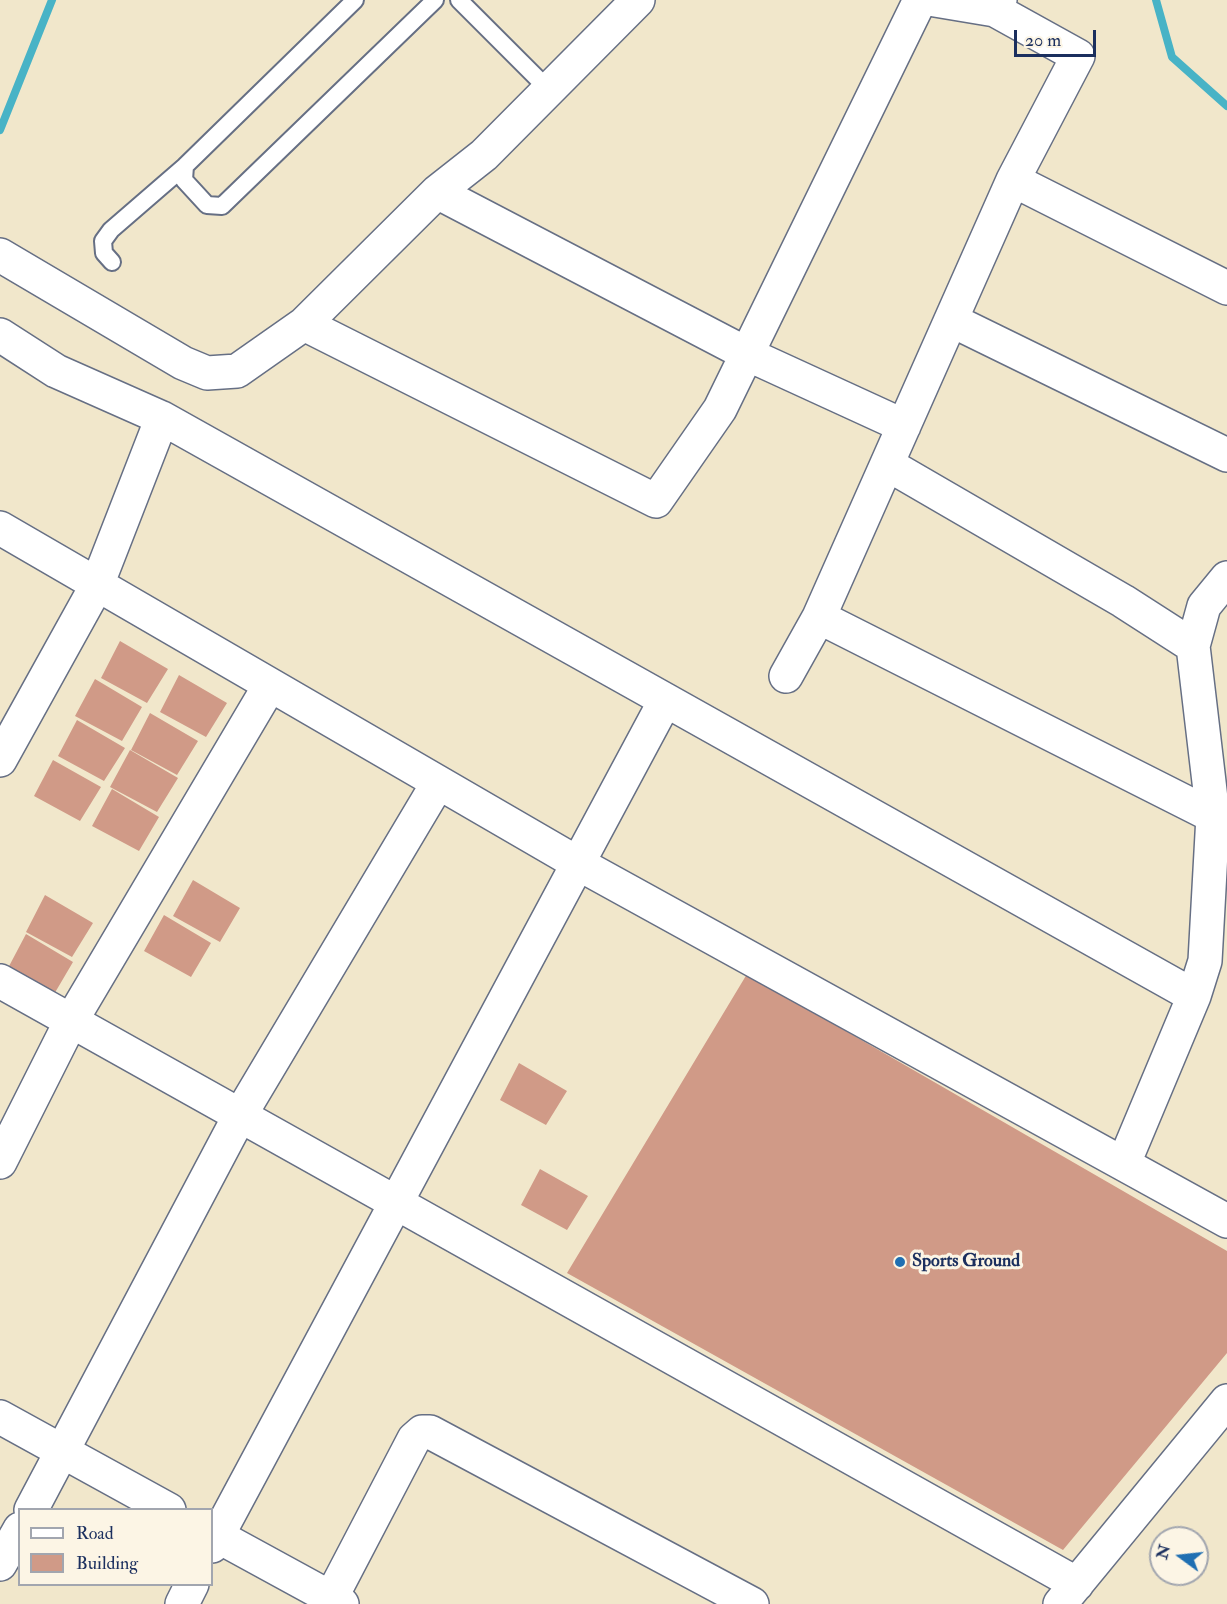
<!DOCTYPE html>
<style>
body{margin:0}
#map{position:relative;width:1227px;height:1604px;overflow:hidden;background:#f1e7cb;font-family:"IM FELL Double Pica",serif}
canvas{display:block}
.legend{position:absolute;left:18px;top:1508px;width:195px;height:78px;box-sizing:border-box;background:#fcf5e5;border:2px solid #a2a6af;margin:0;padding:8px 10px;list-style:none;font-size:18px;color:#1b2f5e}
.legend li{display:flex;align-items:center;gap:12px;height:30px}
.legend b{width:30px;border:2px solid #a2a6af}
.north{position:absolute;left:1149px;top:1526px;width:60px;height:60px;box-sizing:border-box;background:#fcf5e5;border:2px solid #a2a6af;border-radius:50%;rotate:285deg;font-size:16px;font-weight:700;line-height:24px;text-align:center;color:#1b2f5e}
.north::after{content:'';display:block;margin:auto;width:21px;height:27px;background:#1f6fb2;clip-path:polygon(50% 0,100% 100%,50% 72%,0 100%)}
.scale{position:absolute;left:1014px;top:30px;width:82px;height:27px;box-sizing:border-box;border:3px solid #1b2f5e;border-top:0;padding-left:8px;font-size:18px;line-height:21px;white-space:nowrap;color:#1b2f5e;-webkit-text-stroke:4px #fcf5e5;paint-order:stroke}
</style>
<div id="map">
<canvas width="1227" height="1604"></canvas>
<ul class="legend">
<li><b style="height:8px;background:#fff"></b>Road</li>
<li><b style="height:16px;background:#d09a87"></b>Building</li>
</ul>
<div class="north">N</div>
<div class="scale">20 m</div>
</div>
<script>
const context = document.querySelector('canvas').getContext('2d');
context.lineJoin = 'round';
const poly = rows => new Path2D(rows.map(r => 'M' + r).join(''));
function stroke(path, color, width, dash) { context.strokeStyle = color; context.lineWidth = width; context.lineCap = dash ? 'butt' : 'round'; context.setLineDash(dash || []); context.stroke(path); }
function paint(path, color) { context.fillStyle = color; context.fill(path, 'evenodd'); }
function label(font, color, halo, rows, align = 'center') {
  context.font = font + ' "IM FELL Double Pica",serif'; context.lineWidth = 6; context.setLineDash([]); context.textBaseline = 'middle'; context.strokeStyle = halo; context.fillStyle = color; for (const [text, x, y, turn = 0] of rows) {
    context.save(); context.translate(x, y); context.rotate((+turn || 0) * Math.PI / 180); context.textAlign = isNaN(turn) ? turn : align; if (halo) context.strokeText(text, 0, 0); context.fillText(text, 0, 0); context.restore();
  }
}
const stream = poly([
 [1156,0,1172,57,1227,106],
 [0,130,52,0]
]);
const building = poly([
 [120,641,168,669,147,703,101,678],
 [179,675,227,703,206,737,160,712],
 [95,679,142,707,122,741,75,716],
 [150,713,198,741,177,775,131,750],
 [77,720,125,748,104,781,58,756],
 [130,750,178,778,157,812,110,787],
 [53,760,101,787,80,821,34,796],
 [112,789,159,817,139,851,92,826],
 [193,880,240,908,220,942,173,916],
 [45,895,93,923,72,957,26,932],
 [164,915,211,943,191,977,144,951],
 [26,934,73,962,53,996,7,970],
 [747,974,1227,1251,1227,1353,1063,1550,567,1273],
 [519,1063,567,1091,546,1125,500,1100],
 [540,1169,588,1196,567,1230,521,1205]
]);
const lane = poly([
 [355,0,185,166,184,180,207,205,222,206,435,0],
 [459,0,549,90],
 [112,262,104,253,103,241,111,230,185,166]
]);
const street = poly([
 [935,0,995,10,1000,0],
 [1013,180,1227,288],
 [437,192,747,354,904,426],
 [0,255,183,363,207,373,237,371,304,324,437,192,484,155,638,0],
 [951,320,1227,455],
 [304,324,656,501,720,409,920,0],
 [0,335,56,371,162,418,1194,996],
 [887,464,1123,601,1193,646,1213,816,1205,961,1194,996,1124,1163],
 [0,528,579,864,1227,1221],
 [819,617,1213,816],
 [1193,646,1204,606,1227,578],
 [786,676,819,617,1013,180,1078,56,995,10],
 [0,760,97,585,162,418],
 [0,981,1077,1584],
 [0,1162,71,1021,270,685],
 [31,1510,239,1117,438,783],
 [212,1546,665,701],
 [0,1564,20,1529],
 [331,1598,414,1439,422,1432,430,1432,752,1604],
 [182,1604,192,1584],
 [1060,1604,1227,1401]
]);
const secondary = poly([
 [0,1417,169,1510],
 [212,1533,342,1604]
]);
const markers = [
 [900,1262,6,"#1f6fb2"]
];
const poiNames = [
 ["Sports Ground",912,1262]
];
stroke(stream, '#48b3c6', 8);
paint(building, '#d09a87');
stroke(lane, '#666f84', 20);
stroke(street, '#666f84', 36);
stroke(secondary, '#666f84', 36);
stroke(lane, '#fff', 16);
stroke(street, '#fff', 33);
stroke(secondary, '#fff', 33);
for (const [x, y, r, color] of markers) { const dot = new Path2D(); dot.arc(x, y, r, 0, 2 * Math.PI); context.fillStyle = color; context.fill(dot); stroke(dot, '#fcf5e5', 2); }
label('bold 18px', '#1b2f5e', '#fcf5e5', poiNames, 'left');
</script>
